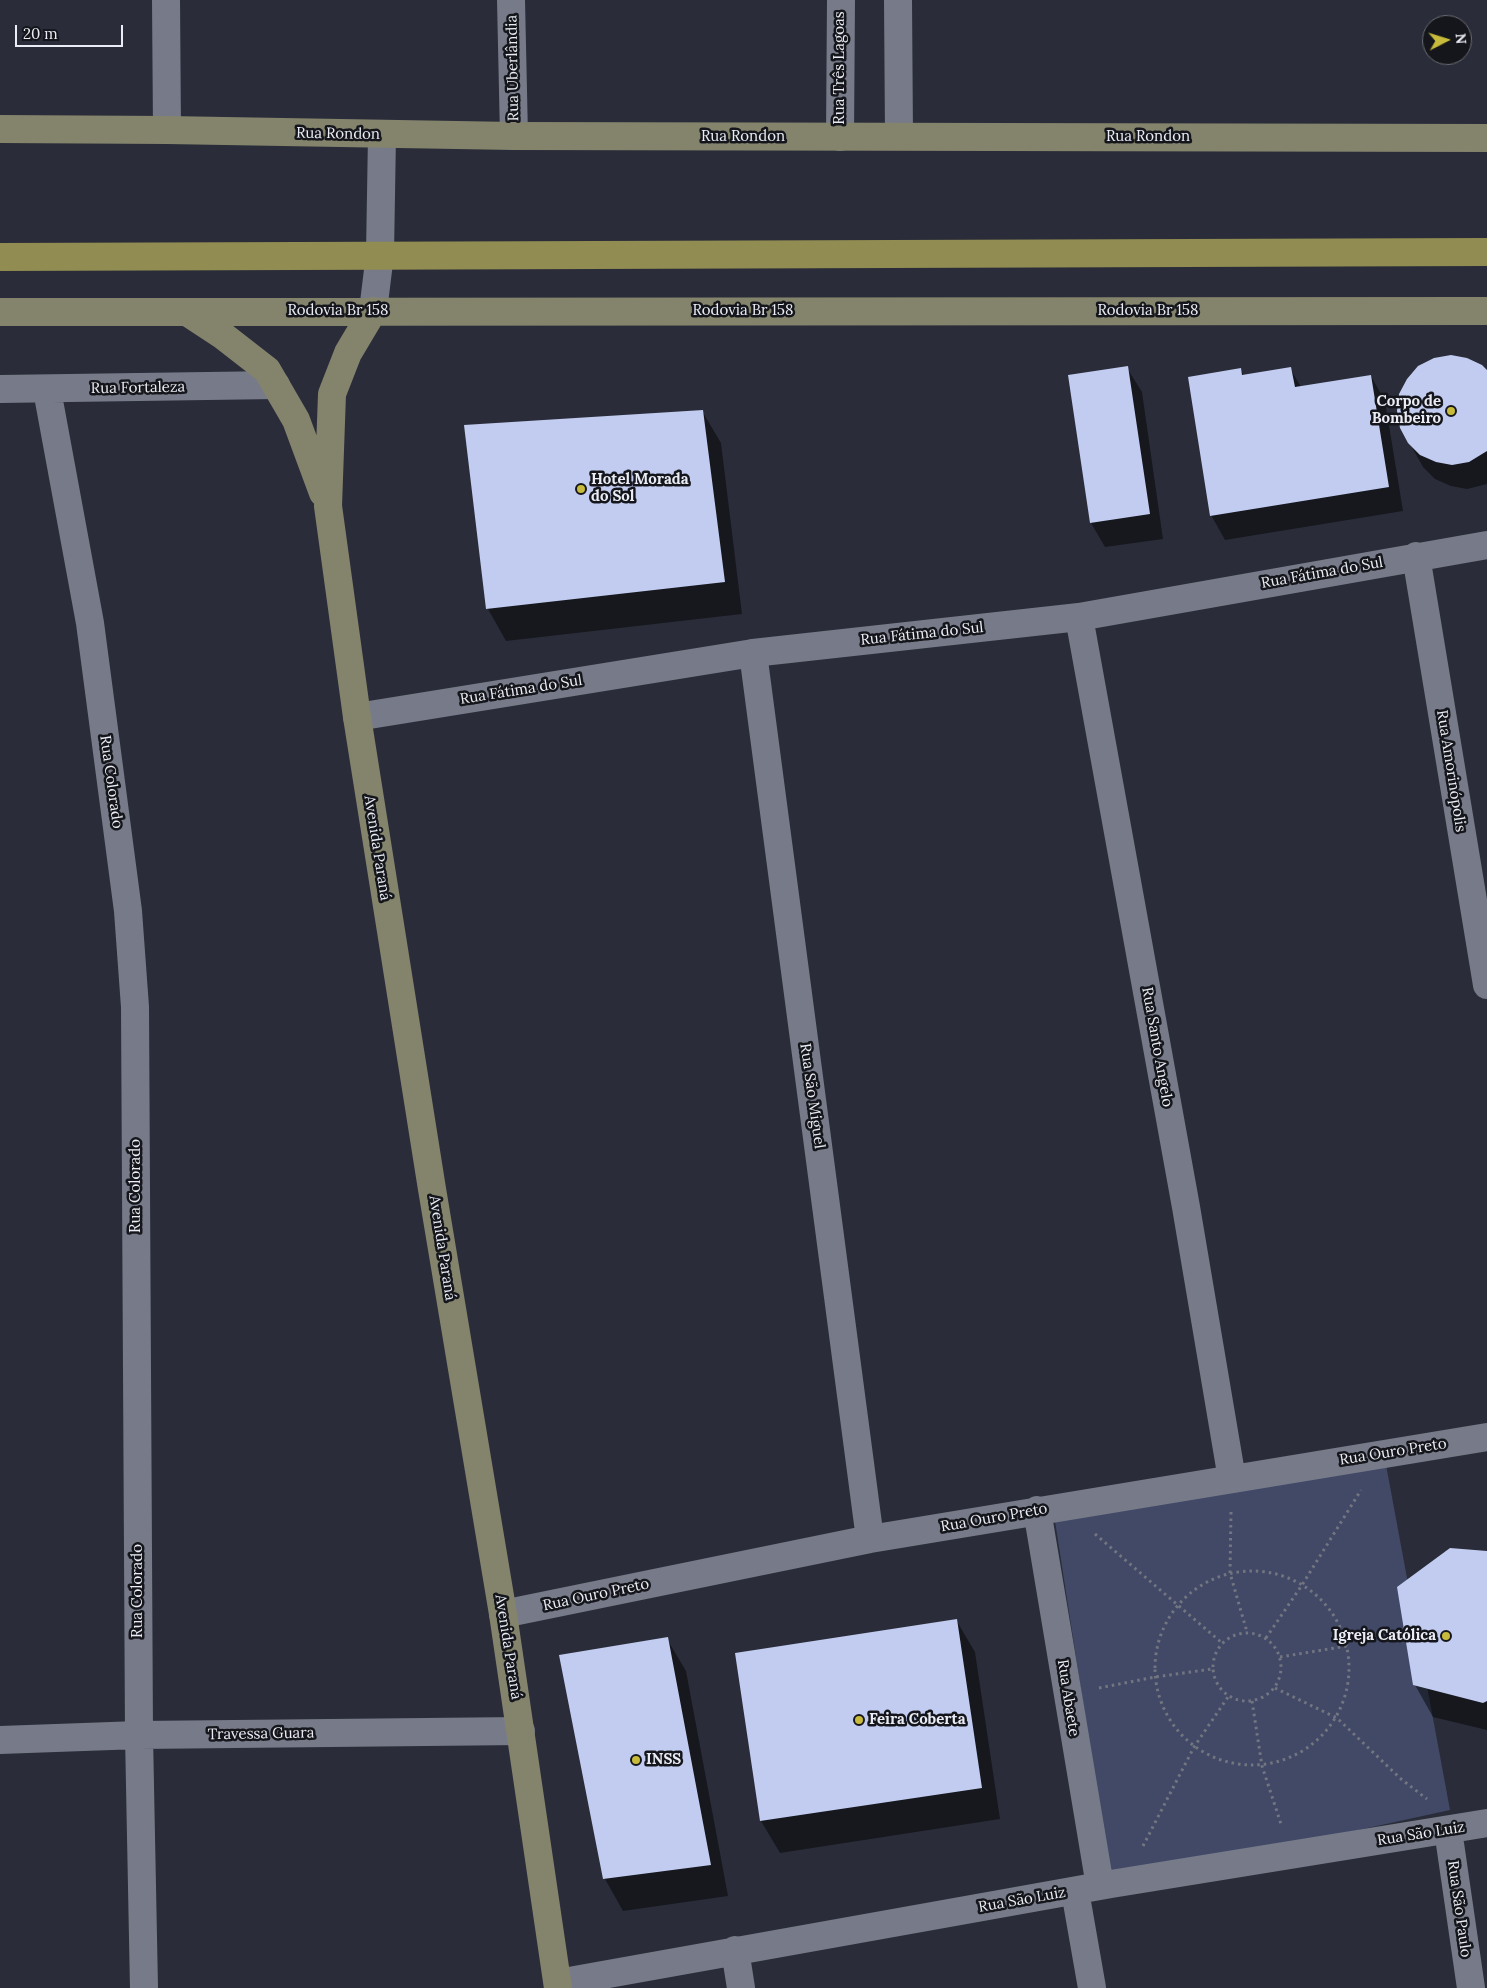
<!DOCTYPE html>
<meta charset="utf-8">
<style>
body{margin:0}
#map{position:relative;width:1487px;height:1988px;overflow:hidden;background:#2a2d39;font-family:Lora,serif}
canvas{display:block}
.north{position:absolute;left:1422px;top:15px;width:50px;height:50px;box-sizing:border-box;background:#14161b;border:1px solid #6a6c72;border-radius:50%;rotate:85deg;font-size:14px;font-weight:700;line-height:20px;text-align:center;color:#eaedf5}
.north::after{content:'';display:block;margin:auto;width:18px;height:22px;background:#c8bb3b;clip-path:polygon(50% 0,100% 100%,50% 72%,0 100%)}
.scale{position:absolute;left:15px;top:25px;width:108px;height:22px;box-sizing:border-box;border:2px solid #eaedf5;border-top:0;padding-left:6px;font-size:15px;line-height:18px;white-space:nowrap;color:#eaedf5;-webkit-text-stroke:4px #14161b;paint-order:stroke}
</style>
<div id="map">
<canvas width="1487" height="1988"></canvas>
<div class="north">N</div>
<div class="scale">20 m</div>
</div>
<script>
const context = document.querySelector('canvas').getContext('2d');
context.lineJoin = 'round';
function paint(path, color) { context.fillStyle = color; context.fill(path, 'evenodd'); }
const poly = rows => new Path2D(rows.map(r => 'M' + r).join(''));
function stroke(path, color, width, dash) { context.strokeStyle = color; context.lineWidth = width; context.lineCap = dash ? 'butt' : 'round'; context.setLineDash(dash || []); context.stroke(path); }
function label(font, color, halo, rows, align = 'center') {
  context.font = font + ' Lora,serif'; context.lineWidth = 5; context.setLineDash([]); context.textBaseline = 'middle'; context.strokeStyle = halo; context.fillStyle = color; for (const [text, x, y, turn = 0] of rows) {
    context.save(); context.translate(x, y); context.rotate((+turn || 0) * Math.PI / 180); context.textAlign = isNaN(turn) ? turn : align; if (halo) context.strokeText(text, 0, 0); context.fillText(text, 0, 0); context.restore();
  }
}
const green = poly([
 [1384,1454,1450,1810,1111,1884,1053,1508]
]);
const shadow = poly([
 [1127,368,1142,392,1163,539,1105,547,1091,523],
 [1290,368,1301,387,1371,376,1385,401,1403,511,1225,540,1211,515,1241,370,1244,376],
 [1487,371,1487,484,1467,489,1451,486,1435,479,1423,467,1409,442],
 [702,411,721,443,742,614,506,641,488,609],
 [1487,1552,1487,1730,1433,1717,1415,1685],
 [956,1620,975,1652,1000,1819,780,1853,761,1821,736,1654],
 [667,1639,686,1671,728,1896,623,1911,605,1879]
]);
const building = poly([
 [1451,355,1467,358,1482,365,1487,370,1487,451,1469,462,1452,465,1436,462,1420,455,1408,443,1400,428,1397,411,1399,394,1407,379,1418,366,1434,358],
 [1128,366,1150,514,1090,523,1068,375],
 [1291,367,1295,387,1371,375,1389,487,1210,516,1188,377,1241,368,1242,375],
 [703,410,725,582,486,609,464,425],
 [1450,1548,1487,1551,1487,1701,1483,1703,1413,1685,1397,1587],
 [957,1619,982,1788,760,1821,735,1653],
 [668,1637,711,1865,603,1879,559,1655]
]);
const path = poly([
 [1231,1512,1230,1573,1247,1632],
 [1095,1534,1222,1643],
 '1155 1668a97 97 0 1 1 194 0a97 97 0 1 1-194 0Z',
 '1213 1667a34 34 0 1 1 68 0a34 34 0 1 1-68 0Z',
 [1266,1638,1302,1585,1361,1490],
 [1280,1657,1347,1646],
 [1099,1688,1155,1677,1212,1669],
 [1275,1688,1337,1718,1401,1779,1427,1799],
 [1252,1701,1262,1766,1281,1824],
 [1143,1846,1194,1747,1228,1697]
]);
const street = poly([
 [166,0,167,130],
 [511,0,514,136],
 [898,0,899,136],
 [840,137,841,0],
 [373,311,380,254,382,135],
 [0,389,276,385],
 [47,390,90,623,128,911,135,1007,139,1735,144,1988],
 [1416,556,1487,985],
 [1079,617,1186,1207,1232,1479],
 [753,653,870,1539],
 [357,717,753,653,1079,617,1487,545],
 [1037,1510,1100,1886],
 [503,1614,870,1539,1487,1437],
 [0,1740,139,1735,521,1731],
 [1448,1830,1471,1988],
 [1075,1891,1092,1988],
 [735,1950,741,1988],
 [558,1983,1111,1884,1487,1823]
]);
const secondary = poly([
 [0,129,167,130,514,136,1487,138],
 [373,311,348,353,332,394,328,506,357,717,432,1189,503,1614,558,1988],
 [0,312,1487,311],
 [187,312,222,335,267,370,296,420,323,493]
]);
const primary = poly([
 [0,257,1487,252]
]);
const markers = [
 [1451,411,5,"#c8bb3b"],
 [581,489,5,"#c8bb3b"],
 [1446,1636,5,"#c8bb3b"],
 [859,1720,5,"#c8bb3b"],
 [636,1760,5,"#c8bb3b"]
];
const streetNames = [
 ["Rua Uberlândia",513,68,-91],
 ["Rua Três Lagoas",840,68,-90],
 ["Rua Rondon",338,134,1],
 ["Rua Rondon",743,137],
 ["Rua Rondon",1148,137],
 ["Rodovia Br 158",338,311],
 ["Rodovia Br 158",743,311],
 ["Rodovia Br 158",1148,311],
 ["Rua Fortaleza",138,388,-1],
 ["Rua Fátima do Sul",1322,573,-10],
 ["Rua Fátima do Sul",922,634,-6],
 ["Rua Fátima do Sul",521,690,-9],
 ["Rua Amorinópolis",1451,771,81],
 ["Rua Colorado",111,782,82],
 ["Avenida Paraná",377,848,81],
 ["Rua Santo Angelo",1157,1047,80],
 ["Rua São Miguel",812,1096,82],
 ["Rua Colorado",136,1186,-90],
 ["Avenida Paraná",442,1248,81],
 ["Rua Ouro Preto",1393,1452,-9],
 ["Rua Ouro Preto",994,1518,-10],
 ["Rua Colorado",138,1591,-90],
 ["Rua Ouro Preto",596,1595,-12],
 ["Avenida Paraná",508,1647,81],
 ["Rua Abaete",1068,1698,81],
 ["Travessa Guara",261,1734,-1],
 ["Rua São Luiz",1421,1834,-9],
 ["Rua São Luiz",1022,1900,-10],
 ["Rua São Paulo",1459,1909,82]
];
const poiNames = [
 ["Corpo de",1441,402,"right"],
 ["Bombeiro",1441,419,"right"],
 ["Hotel Morada",591,480],
 ["do Sol",591,497],
 ["Igreja Católica",1436,1636,"right"],
 ["Feira Coberta",869,1720],
 ["INSS",646,1760]
];
paint(green, '#414966');
paint(shadow, '#0007');
paint(building, '#c1ccf0');
stroke(path, '#737681', 3, [2.5, 4]);
stroke(street, '#777b89', 28);
stroke(secondary, '#84846d', 28);
stroke(primary, '#918c51', 28);
for (const [x, y, r, color] of markers) { const dot = new Path2D(); dot.arc(x, y, r, 0, 2 * Math.PI); context.fillStyle = color; context.fill(dot); stroke(dot, '#14161b', 2); }
label('15px', '#eaedf5', '#14161b', streetNames);
label('bold 15px', '#eaedf5', '#14161b', poiNames, 'left');
</script>
